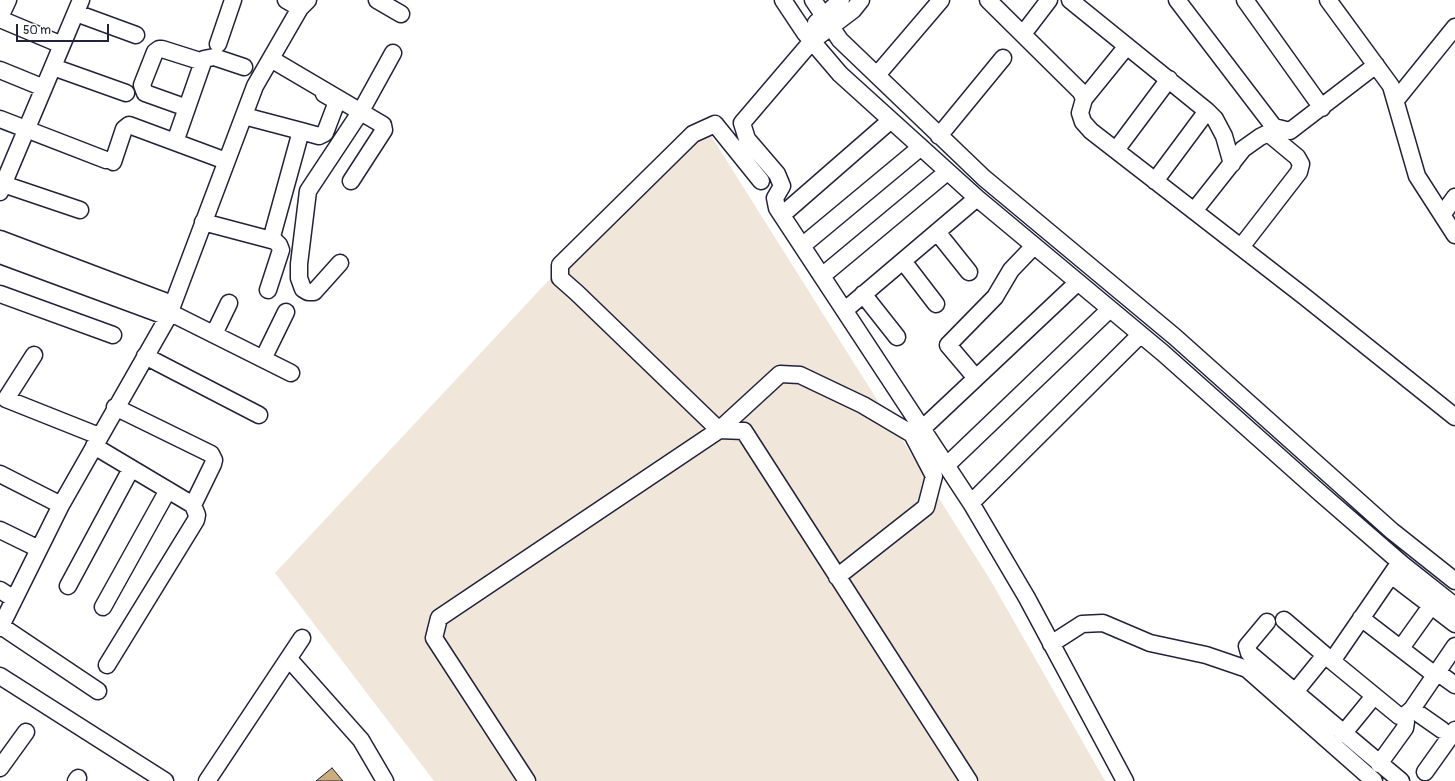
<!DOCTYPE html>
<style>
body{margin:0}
#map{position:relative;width:1455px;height:781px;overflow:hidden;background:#fff;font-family:Pangolin,sans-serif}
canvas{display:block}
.scale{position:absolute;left:16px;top:24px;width:93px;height:18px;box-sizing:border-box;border:2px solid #22223b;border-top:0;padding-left:5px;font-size:12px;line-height:14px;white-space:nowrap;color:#22223b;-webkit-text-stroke:3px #fff;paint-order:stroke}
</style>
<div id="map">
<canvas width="1455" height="781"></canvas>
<div class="scale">50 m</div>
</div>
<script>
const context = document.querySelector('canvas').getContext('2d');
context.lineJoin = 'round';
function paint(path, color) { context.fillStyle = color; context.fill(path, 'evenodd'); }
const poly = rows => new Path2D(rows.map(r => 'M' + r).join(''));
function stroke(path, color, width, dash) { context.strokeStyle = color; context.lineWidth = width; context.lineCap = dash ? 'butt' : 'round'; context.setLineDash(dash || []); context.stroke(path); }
const built = poly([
 [708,131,991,581,1105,781,434,781,275,573,634,189]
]);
const building = poly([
 [332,768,343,781,316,781,332,768]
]);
const minor = poly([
 [286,0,300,8],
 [377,0,401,14],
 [783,0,805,33,840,74,977,198,1163,353,1319,492,1402,564,1455,606],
 [813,0,840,40,984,178,1175,337,1392,531,1455,581],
 [861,0,853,10,812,41,742,123,747,139,777,174,782,186,775,198,777,208,971,503,1027,598,1125,781],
 [988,0,1081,92,1084,99,1080,113,1083,122,1091,131,1305,297,1455,417],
 [1070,0,1207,111,1155,181],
 [1177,0,1274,127,1290,131,1376,65],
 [1245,0,1322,108],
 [1328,0,1391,86,1417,176,1455,235],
 [76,13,136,35],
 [0,17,8,0],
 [0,19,62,45],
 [816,23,841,0],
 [1023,34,1049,0],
 [218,44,233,0],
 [271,59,383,125,384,130,351,181],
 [53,67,126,93],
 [0,70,44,88],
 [877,75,941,0],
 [1084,99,1127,46],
 [1396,100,1455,27],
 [187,108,145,93,142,85,155,52,159,49,162,49,203,62],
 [1207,111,1215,119,1224,136,1232,164],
 [244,116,301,131,271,240],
 [0,119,106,160],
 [301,131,319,136,325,133,336,104,333,99,324,94],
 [939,136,1003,58],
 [175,142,204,59,214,57,244,67],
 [1116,150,1169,79],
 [113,162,124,129,129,125,226,161],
 [761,181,715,124,693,134,560,265,560,278,577,293,719,430,780,374,800,375,863,405,912,434,934,476,926,507,837,577],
 [3,184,80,210],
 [0,192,81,0],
 [1194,211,1243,149,1260,137,1268,133,1297,157,1301,164,1299,172,1241,247],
 [782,215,891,120],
 [1442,215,1455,197],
 [203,222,275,241,279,245,281,250,268,290],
 [937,232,969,272],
 [0,239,172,304],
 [802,246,921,147],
 [0,255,168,317],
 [903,261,936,304],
 [340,263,314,292,308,292,303,289,299,278,299,264,308,191,361,111,393,53],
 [822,276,947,172],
 [0,294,113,335],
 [863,294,897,337],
 [845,310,977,198],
 [169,312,291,373],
 [214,334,229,303],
 [34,355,6,399,99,436],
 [145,356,259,415],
 [263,359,286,312],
 [976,378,948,345,995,297,1011,270,1033,247],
 [115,407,211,454,214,460,213,464,193,505],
 [923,428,1077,283],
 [94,446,193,505,197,515,196,520,107,665],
 [947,465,1110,309],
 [0,474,61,505],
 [971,503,1140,335],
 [0,530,39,549],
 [1400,562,1332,661,1399,716,1403,717,1412,709,1455,646],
 [1391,575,1455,624],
 [68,586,131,469],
 [0,590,14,599],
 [103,607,168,490],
 [1361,618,1435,675],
 [1284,620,1332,661],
 [1267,622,1247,646,1249,653,1401,781],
 [1,626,98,691],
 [0,628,61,505,168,317,255,86,300,8,308,0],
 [1051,644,1082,624,1103,623,1150,643,1206,655,1247,669,1374,781],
 [1401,648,1431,606],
 [289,659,361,740,385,781],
 [1437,672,1455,685],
 [0,676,165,781],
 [1295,692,1325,655],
 [1412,709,1442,730],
 [1343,734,1374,696],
 [1379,764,1405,728,1406,722,1403,717],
 [0,768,26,732],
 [1425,772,1455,730],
 [76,781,78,778],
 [207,781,302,638],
 [527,781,434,638,439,618,719,430,744,431,969,781]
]);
paint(built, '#f0e6d9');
paint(building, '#ccab7f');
stroke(building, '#22223b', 1);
stroke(minor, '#22223b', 19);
stroke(minor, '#fff', 16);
</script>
